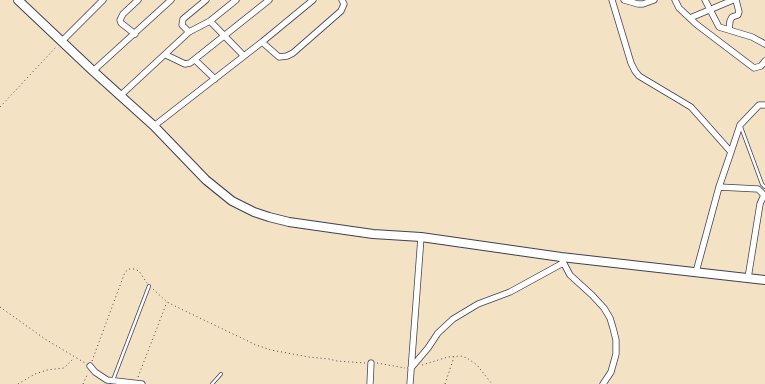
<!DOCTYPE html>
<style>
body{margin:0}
canvas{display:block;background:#f4e2c5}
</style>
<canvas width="765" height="384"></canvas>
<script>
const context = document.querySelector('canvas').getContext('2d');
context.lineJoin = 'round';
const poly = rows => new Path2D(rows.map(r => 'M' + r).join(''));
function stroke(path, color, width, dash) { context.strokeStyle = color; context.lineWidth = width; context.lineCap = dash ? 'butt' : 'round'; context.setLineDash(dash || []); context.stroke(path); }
const path = poly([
 [0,107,57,46],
 [153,289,167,302,181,309,256,345,271,350,309,357,329,359,337,361,365,363],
 [0,307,45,339,85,363],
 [92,361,125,272,129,269,134,269,139,271,147,283],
 [377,363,405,368],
 [422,365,448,357,461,356,467,358,477,365,492,384],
 [138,377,167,302],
 [18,384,35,374,47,370,64,368,74,358],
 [83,384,88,373],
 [445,384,454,357]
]);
const lane = poly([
 [741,127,762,184,765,187],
 [113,380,149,286],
 [212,384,221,374]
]);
const street = poly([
 [612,0,631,63,635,71,639,76,691,107,731,152,719,187,696,272],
 [624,0,638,4,643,4,654,0],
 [675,0,679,8,696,24,754,68,761,66,765,61],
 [705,0,719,27,752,37,765,44],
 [690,18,733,0],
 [210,21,244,56],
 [729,30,730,21,732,17,738,15,739,12,736,0],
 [189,32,182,25,183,19,206,0],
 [135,34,121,23,120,20,123,14,138,0],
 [62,41,103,0],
 [262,42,279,57,287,56,293,53,341,11,344,4,342,0],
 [166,55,185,64,190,63,269,0],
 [195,60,215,79],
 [93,71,171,0],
 [121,95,189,32,210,21,236,0],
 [154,126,262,42,313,0],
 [731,152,740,125,759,105,765,105],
 [719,187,758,189,764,195,760,204,748,278],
 [562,260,570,275,592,295,604,308,610,318,613,328,616,340,616,354,611,372,603,384],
 [90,366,95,372,107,380,142,384],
 [411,368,428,348,438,333,453,319,478,304,510,292,563,263],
 [370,384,371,363],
 [410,384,421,237]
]);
const secondary = poly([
 [18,0,93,71,154,126,206,180,232,201,254,212,269,217,289,222,373,234,421,237,561,257,765,280]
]);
stroke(lane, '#423f50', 4);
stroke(street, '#423f50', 7);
stroke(secondary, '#423f50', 10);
stroke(path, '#423f50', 1, [1, 3]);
stroke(lane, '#fff', 2.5);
stroke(street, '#fff', 5.5);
stroke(secondary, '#fff', 8);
</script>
